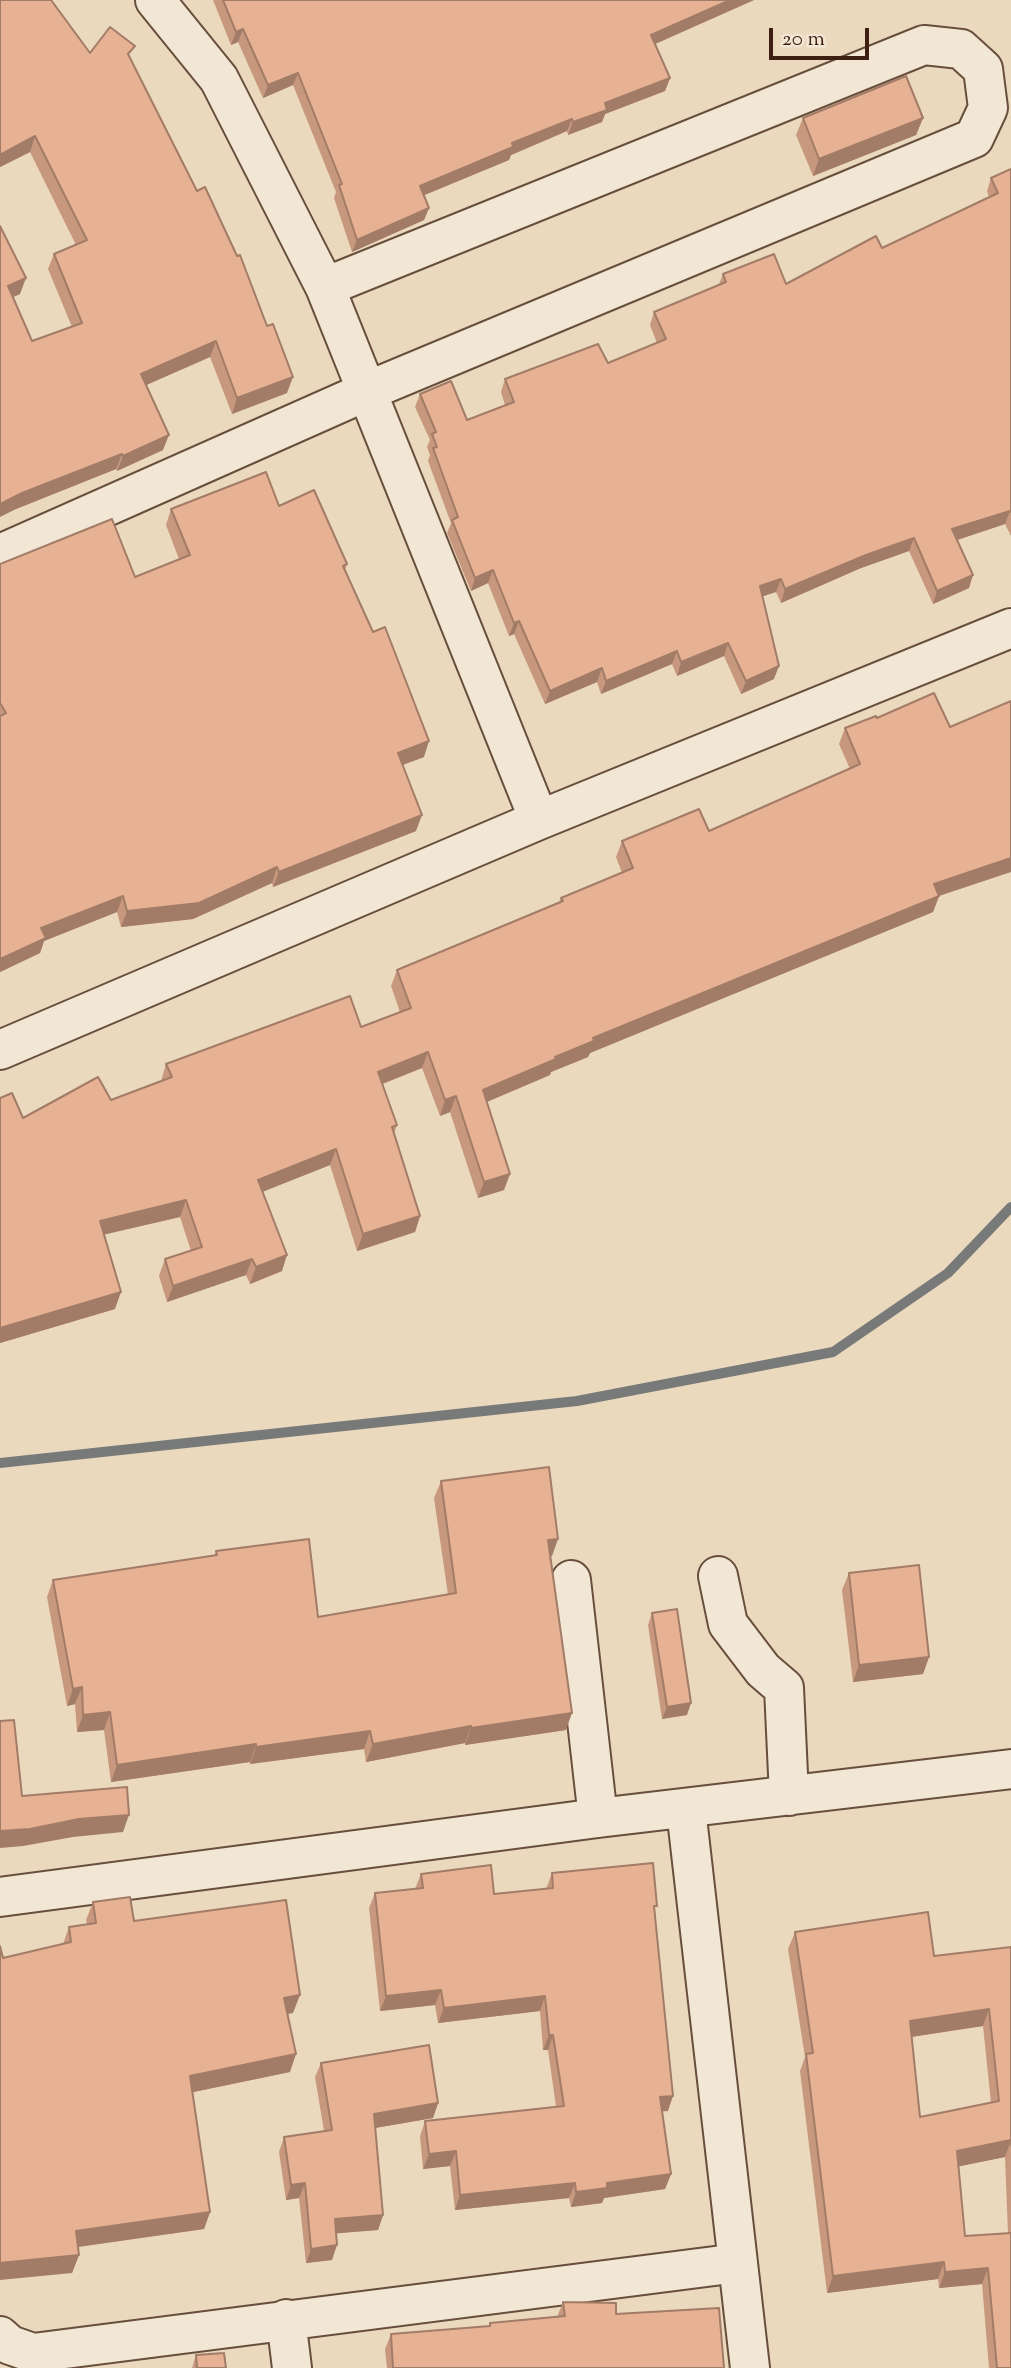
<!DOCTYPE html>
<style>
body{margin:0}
#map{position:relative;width:1011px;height:2368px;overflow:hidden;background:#ebd9bd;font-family:"Sorts Mill Goudy",serif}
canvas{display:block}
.scale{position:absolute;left:769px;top:28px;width:100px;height:32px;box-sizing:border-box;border:4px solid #3d1f12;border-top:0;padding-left:9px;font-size:21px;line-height:24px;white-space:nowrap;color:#3d1f12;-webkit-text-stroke:5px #f2e6d4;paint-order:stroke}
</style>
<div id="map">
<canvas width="1011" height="2368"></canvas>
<div class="scale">20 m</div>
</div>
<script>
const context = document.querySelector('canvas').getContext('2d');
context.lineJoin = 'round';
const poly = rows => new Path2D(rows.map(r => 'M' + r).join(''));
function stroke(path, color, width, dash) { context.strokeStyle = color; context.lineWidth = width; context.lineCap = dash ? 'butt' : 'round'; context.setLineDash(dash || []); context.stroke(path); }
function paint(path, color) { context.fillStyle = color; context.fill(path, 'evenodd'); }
const stream = poly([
 [0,1463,577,1401,833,1352,948,1273,1011,1207]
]);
const minor = poly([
 [155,0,219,79,325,287,539,820],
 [0,554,365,392,974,138,988,108,983,69,961,49,924,45,325,287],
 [0,1050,539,820,1011,628],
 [718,1576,728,1624,763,1670,784,1688,789,1796],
 [571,1580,598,1818],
 [686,1809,750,2368],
 [0,1897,598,1818,1011,1769],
 [286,2319,292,2368],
 [0,2336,10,2345,33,2353,738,2263]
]);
const wall = poly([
 [0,0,90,53,130,58,287,393,232,414,210,357,146,385,163,450,117,471,116,469,16,509,0,226,20,294,13,297,32,341,72,327,48,269,54,254,76,245,30,152,0,167],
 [213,0,754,0,655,44,670,78,665,91,605,114,602,122,568,135,567,131,511,155,509,160,424,195,429,208,424,220,352,252,334,198,336,192,293,85,263,98,238,42,231,45],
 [803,118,923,118,916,135,813,176,796,135],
 [1011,169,1011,536,1005,524,957,540,969,588,933,604,909,551,861,568,781,603,776,592,762,596,774,679,741,694,724,656,677,676,672,664,601,694,597,682,545,704,514,634,509,636,488,583,471,591,447,533,451,523,428,461,430,455,427,447,430,440,415,407,420,394,467,420,505,405,501,392,505,379,608,363,657,343,650,325,654,312,719,284,723,274,786,284,882,248,989,197,987,191,991,178],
 [279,506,347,564,345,570,424,757,402,765,416,831,273,887,272,883,193,919,121,927,117,912,44,941,40,953,0,972,0,564,135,577,179,559,166,525,171,509],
 [845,728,939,896,933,912,590,1053,588,1057,551,1072,550,1075,487,1102,504,1190,478,1198,450,1112,440,1116,422,1068,382,1084,397,1125,394,1134,420,1216,415,1232,357,1251,330,1165,262,1192,282,1271,250,1284,246,1275,167,1302,159,1276,165,1259,191,1251,180,1217,104,1234,115,1309,0,1343,0,1098,23,1118,111,1100,161,1081,166,1064,361,1027,400,1012,391,986,397,970,559,902,561,898,622,873,616,857,622,841,709,831,850,769,839,744],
 [441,1481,552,1556,550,1556,566,1730,465,1745,465,1743,366,1762,364,1749,250,1764,250,1762,111,1782,104,1730,77,1732,75,1704,67,1706,47,1597,53,1580,215,1555,216,1551,318,1617,448,1595,434,1498],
 [849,1573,929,1657,923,1674,853,1682,842,1590],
 [652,1613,687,1715,662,1719,648,1625],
 [552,1873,655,1912,668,2111,662,2111,671,2174,665,2189,604,2198,602,2203,571,2207,569,2198,455,2210,450,2166,423,2169,420,2136,425,2121,556,2107,548,2050,543,2050,540,2011,438,2023,435,2005,380,2011,369,1908,375,1893,415,1889,421,1874,494,1894,546,1889],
 [93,1902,134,1921,293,2013,288,2014,290,2072,193,2092,210,2212,204,2229,78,2247,79,2255,72,2273,3,1958,63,1944,69,1927,87,1924,86,1920],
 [795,1932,934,1956,1011,1947,1011,2368,989,2368,982,2284,939,2288,938,2279,827,2293,800,2071,805,2057,788,1949],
 [983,2026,991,2103,920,2117,911,2037],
 [1005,2157,1008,2233,965,2236,959,2166],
 [321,2063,438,2103,433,2118,375,2128,383,2215,378,2230,336,2233,332,2260,306,2263,299,2198,286,2200,279,2152,284,2137,324,2131,315,2077],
 [563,2302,616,2314,724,2368,387,2368,385,2349,391,2334,489,2326,490,2323,557,2317],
 [196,2355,226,2368,192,2368]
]);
const shadedWall = poly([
 [730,0,754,0,646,48,651,35],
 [243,29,238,42,231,45,236,32],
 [298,73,293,85,263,98,268,85],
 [670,78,665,91,605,114,602,122,568,135,573,122,605,103],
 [923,118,916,135,813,176,819,159],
 [572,119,567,131,511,155,509,160,415,199,420,186,512,143],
 [35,136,30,152,0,167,0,155],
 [429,208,424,220,352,252,357,240],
 [26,278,20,294,2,302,8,286],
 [216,341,210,357,135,390,141,374],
 [293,377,287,393,232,414,237,398],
 [169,435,163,450,117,471,123,456],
 [122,454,116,469,16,509,0,517,0,504,22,493],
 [1010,511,1005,524,948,543,952,529],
 [914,538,909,551,861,568,781,603,785,589,866,555],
 [493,570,488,583,471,591,475,578],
 [973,575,969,588,933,604,937,591],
 [781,579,776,592,755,599,760,586],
 [519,621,514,634,509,636,514,623],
 [728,643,724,656,677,676,681,662],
 [677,651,672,664,601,694,606,681],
 [779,666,774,679,741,694,746,681],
 [602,668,597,682,545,704,550,691],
 [429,741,424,757,392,769,398,753],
 [422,815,416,831,273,887,279,872],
 [1011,858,1011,872,939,896,933,912,590,1053,588,1057,551,1072,550,1075,477,1106,483,1090,593,1038,934,884],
 [277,867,272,883,193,919,121,927,127,911],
 [123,896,117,912,44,941,40,953,0,972,0,959,41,928],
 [428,1052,422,1068,372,1088,378,1072],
 [456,1096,450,1112,440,1116,445,1100],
 [336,1149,330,1165,252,1196,258,1180],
 [510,1174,504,1190,478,1198,484,1182],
 [186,1200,180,1217,94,1237,100,1221],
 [420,1216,415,1232,357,1251,363,1234],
 [287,1255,282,1271,250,1284,256,1267],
 [252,1259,246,1275,167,1302,173,1286],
 [121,1292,115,1309,0,1343,0,1328],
 [558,1539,552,1556,542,1557,548,1540],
 [929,1657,923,1674,853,1682,859,1665],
 [82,1687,75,1704,67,1706,73,1689],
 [691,1703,687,1715,662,1719,667,1707],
 [110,1712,104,1730,77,1732,83,1715],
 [572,1713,566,1730,465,1745,471,1728],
 [471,1726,465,1743,366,1762,373,1744],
 [370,1731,364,1749,250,1764,256,1747],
 [256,1744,250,1762,111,1782,117,1765],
 [129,1815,123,1832,73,1837,23,1846,0,1848,0,1831,79,1819],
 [441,1990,435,2005,380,2011,386,1996],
 [300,1995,293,2013,278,2015,284,1998],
 [545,1996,540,2011,438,2023,444,2008],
 [989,2009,983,2026,904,2038,910,2021],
 [549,2035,553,2035,548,2050,543,2050],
 [296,2054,290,2072,184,2094,190,2076],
 [673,2096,668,2111,654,2112,660,2097],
 [438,2103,433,2118,369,2129,374,2114],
 [1011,2140,1005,2157,951,2168,957,2151],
 [456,2151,450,2166,423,2169,429,2154],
 [671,2174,665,2189,604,2198,602,2203,571,2207,576,2192,607,2183],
 [305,2183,299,2198,286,2200,291,2185],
 [575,2183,569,2198,455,2210,460,2195],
 [210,2212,204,2229,70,2248,76,2231],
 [383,2215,378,2230,329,2234,335,2219],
 [337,2245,332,2260,306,2263,311,2249],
 [79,2255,72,2273,0,2280,0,2263],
 [944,2262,938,2279,827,2293,833,2276],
 [988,2268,982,2284,939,2288,945,2272]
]);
const building = poly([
 [0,0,51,0,90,53,110,27,135,46,128,54,197,191,205,187,237,256,240,255,267,326,273,324,293,377,237,398,216,341,141,374,169,435,123,456,122,454,22,493,0,504,0,226,26,278,8,286,32,341,82,323,54,254,87,240,35,136,0,155,0,0],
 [223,0,730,0,651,35,670,78,605,103,607,110,573,122,572,119,512,143,513,147,420,186,429,208,357,240,339,185,342,184,298,73,268,85,243,29,236,32,223,0],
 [906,76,923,118,819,159,803,118,906,76],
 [1011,169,1011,512,1010,511,952,529,973,575,937,591,914,538,866,555,785,589,781,579,760,586,779,666,746,681,728,643,681,662,677,651,606,681,602,668,550,691,519,621,514,623,493,570,475,578,452,520,458,517,433,448,437,447,432,434,436,432,420,394,451,381,467,420,514,402,505,379,598,344,608,363,666,339,654,312,726,282,723,274,774,254,786,284,876,236,882,248,998,193,991,178,1011,169],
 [266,472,279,506,314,490,347,564,343,566,373,632,385,627,429,741,398,753,422,815,279,872,277,867,199,903,127,911,123,896,41,928,46,938,0,959,0,716,6,713,0,703,0,564,112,519,135,577,190,555,171,509,266,472],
 [934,693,950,727,1011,701,1011,858,934,884,939,896,593,1038,594,1041,555,1057,556,1059,483,1090,510,1174,484,1182,456,1096,445,1100,428,1052,378,1072,397,1125,392,1127,420,1216,363,1234,336,1149,258,1180,287,1255,256,1267,252,1259,173,1286,165,1259,202,1247,186,1200,100,1221,121,1292,0,1328,0,1098,12,1093,23,1118,98,1077,111,1100,172,1077,166,1064,350,996,361,1027,411,1008,397,970,563,901,561,898,633,868,622,841,699,809,709,831,860,764,845,728,876,716,877,718,934,693],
 [549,1467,558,1539,548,1540,572,1713,471,1728,471,1726,373,1744,370,1731,256,1747,256,1744,117,1765,110,1712,83,1715,82,1687,73,1689,53,1580,217,1555,216,1551,309,1539,318,1617,456,1593,441,1481,549,1467],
 [919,1565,929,1657,859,1665,849,1573,919,1565],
 [677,1609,691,1703,667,1707,652,1613,677,1609],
 [14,1720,22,1796,127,1787,129,1815,79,1819,30,1829,0,1831,0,1721,14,1720],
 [653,1863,657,1906,654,1906,673,2096,660,2097,671,2174,607,2183,607,2188,576,2192,575,2183,460,2195,456,2151,429,2154,425,2121,564,2106,553,2035,549,2035,545,1996,444,2008,441,1990,386,1996,375,1893,423,1888,421,1874,491,1865,494,1894,553,1888,552,1873,653,1863],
 [130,1897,134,1921,286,1900,300,1995,284,1998,296,2054,190,2076,210,2212,76,2231,79,2255,0,2263,0,1946,3,1958,71,1942,69,1927,96,1923,93,1902,130,1897],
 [928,1912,934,1956,1011,1947,1011,2145,1011,2140,957,2151,965,2236,1011,2233,1011,2368,997,2368,988,2268,945,2272,944,2262,833,2276,806,2054,813,2053,795,1932,928,1912],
 [989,2009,999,2101,920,2117,910,2021,989,2009],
 [429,2045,438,2103,374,2114,383,2215,335,2219,337,2245,311,2249,305,2183,291,2185,284,2137,332,2130,321,2063,429,2045],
 [563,2302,616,2303,616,2314,719,2308,724,2368,393,2368,391,2334,490,2326,490,2323,565,2316,563,2302],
 [224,2353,226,2368,197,2368,196,2355,224,2353]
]);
stroke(stream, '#787a79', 10);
stroke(minor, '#684e3d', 42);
stroke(minor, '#f2e6d4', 38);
paint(wall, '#c7987e');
paint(shadedWall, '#a27c67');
paint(building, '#e7b193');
stroke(building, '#a27c67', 2);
</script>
